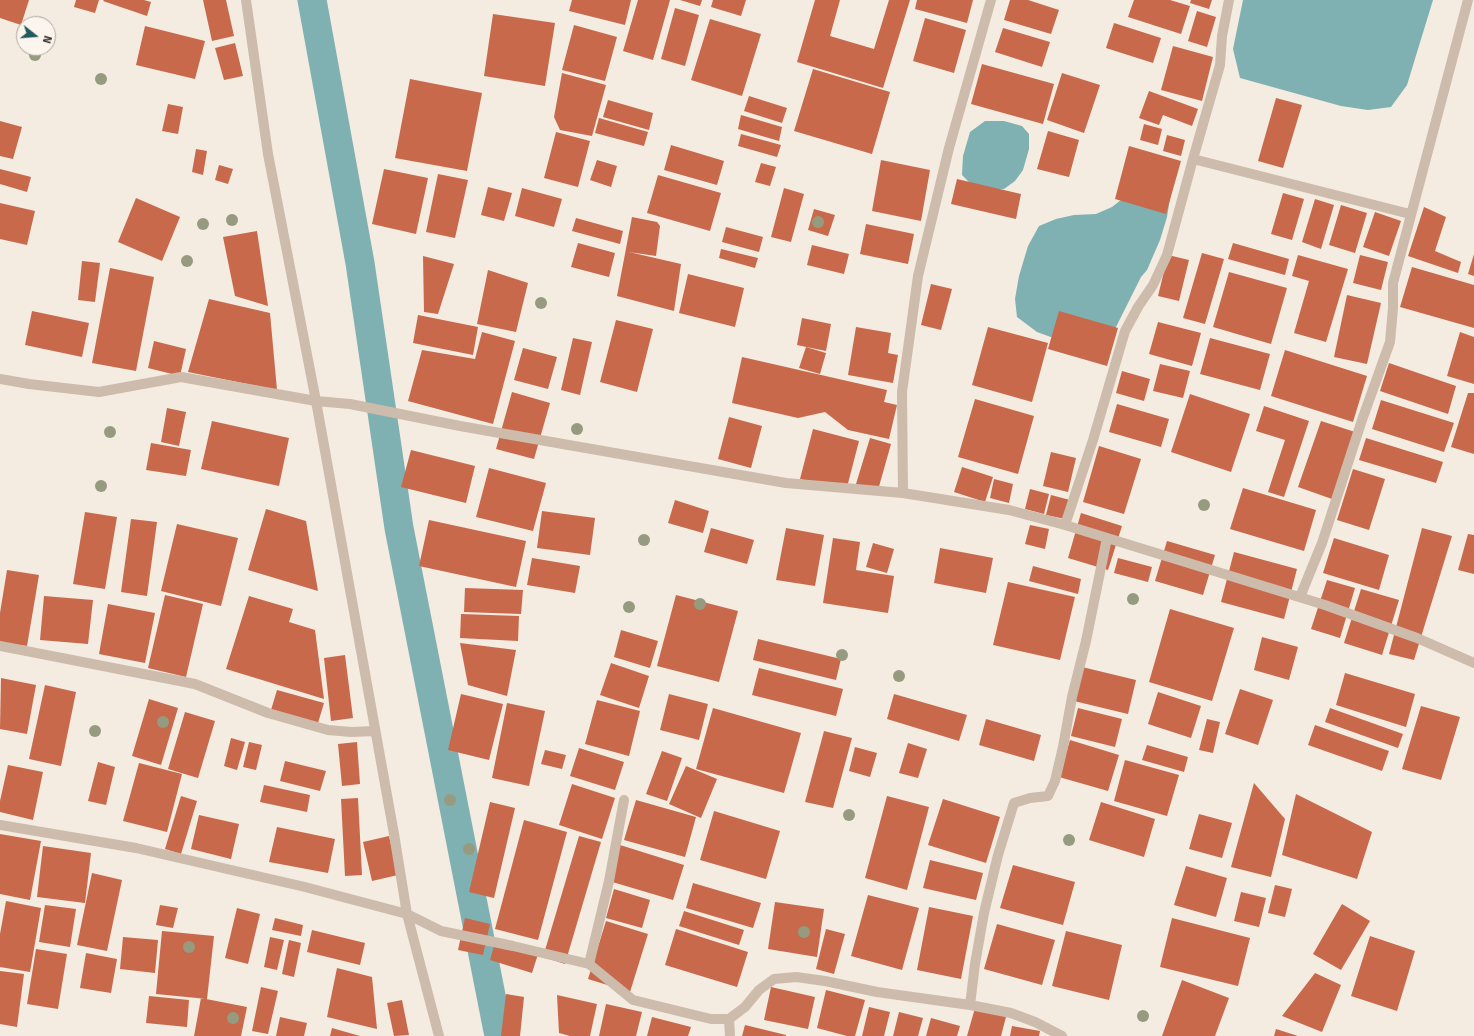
<!DOCTYPE html>
<style>
body{margin:0}
#map{position:relative;width:1474px;height:1036px;overflow:hidden;background:#f4ebe1;font-family:Signika,sans-serif}
canvas{display:block}
.north{position:absolute;left:16px;top:16px;width:40px;height:40px;box-sizing:border-box;background:#fbf5ee;border:1px solid #aea6a0;border-radius:50%;rotate:107deg;font-size:11px;font-weight:700;line-height:16px;text-align:center;color:#3b302b}
.north::after{content:'';display:block;margin:auto;width:14px;height:18px;background:#1f5a5e;clip-path:polygon(50% 0,100% 100%,50% 72%,0 100%)}
</style>
<div id="map">
<canvas width="1474" height="1036"></canvas>
<div class="north">N</div>
</div>
<script>
const context = document.querySelector('canvas').getContext('2d');
context.lineJoin = 'round';
function paint(path, color) { context.fillStyle = color; context.fill(path, 'evenodd'); }
const poly = rows => new Path2D(rows.map(r => 'M' + r).join(''));
function stroke(path, color, width, dash) { context.strokeStyle = color; context.lineWidth = width; context.lineCap = dash ? 'butt' : 'round'; context.setLineDash(dash || []); context.stroke(path); }
const water = poly([
 [1243,0,1433,0,1407,85,1391,107,1368,110,1341,106,1240,78,1233,49],
 [985,121,1004,121,1022,126,1029,134,1029,149,1023,170,1015,181,1004,189,988,190,973,186,962,175,963,156,970,132],
 [1126,196,1170,198,1167,217,1160,240,1147,270,1141,277,1113,333,1059,340,1037,332,1017,317,1015,299,1019,276,1028,246,1039,226,1056,219,1074,215,1096,214,1112,207]
]);
const canal = poly([
 [312,0,360,263,399,528,499,1036]
]);
const building = poly([
 [0,0,29,0,21,25,0,18],
 [76,0,99,0,95,13,74,7],
 [104,0,144,0,151,2,147,16,103,1],
 [203,0,226,0,234,36,212,41],
 [572,0,631,0,625,25,569,11],
 [638,0,670,0,653,60,623,51],
 [680,0,702,0,700,6],
 [713,0,746,0,741,16,711,7],
 [815,0,840,0,830,36,874,49,889,0,910,0,883,88,797,62],
 [917,0,973,0,967,23,915,9],
 [1010,0,1028,0,1059,10,1051,34,1004,20],
 [1134,0,1170,0,1190,6,1181,34,1128,17],
 [1191,0,1212,0,1209,9,1190,3],
 [675,8,699,15,685,66,661,59],
 [1197,11,1216,17,1207,47,1188,41],
 [493,14,555,23,545,86,484,76],
 [925,18,966,30,954,73,913,61],
 [710,19,761,34,742,96,691,80],
 [1114,23,1161,38,1153,63,1106,48],
 [574,25,617,37,605,81,562,70],
 [145,26,205,41,195,79,136,65],
 [1003,28,1050,42,1042,67,995,52],
 [235,43,243,76,224,80,215,48],
 [1173,46,1213,57,1202,101,1161,90],
 [982,64,1054,84,1043,124,971,104],
 [813,69,890,92,872,154,794,131],
 [562,73,606,85,592,136,560,130,554,117],
 [1062,73,1100,85,1084,133,1047,120],
 [410,79,482,93,467,171,395,158],
 [1149,91,1198,109,1192,126,1163,115,1159,125,1139,118],
 [749,96,787,108,782,123,744,111],
 [1276,98,1302,105,1283,168,1258,161],
 [608,100,653,113,649,130,603,117],
 [168,104,183,107,178,134,162,131],
 [741,115,782,127,779,141,738,129],
 [599,118,648,132,644,146,595,133],
 [0,121,22,127,13,159,0,156],
 [1144,124,1162,129,1158,145,1140,140],
 [1048,131,1079,140,1069,177,1037,169],
 [556,132,590,141,578,187,544,178],
 [741,134,781,145,777,157,738,146],
 [1167,135,1185,140,1181,156,1163,151],
 [671,145,724,161,717,185,664,170],
 [1129,146,1181,161,1166,214,1115,199],
 [196,149,207,151,203,175,192,172],
 [597,160,617,166,611,187,590,180],
 [881,160,930,170,921,221,872,211],
 [761,163,776,167,770,186,755,182],
 [219,165,233,169,228,184,215,180],
 [0,169,31,177,27,192,0,184],
 [384,169,428,178,416,234,372,224],
 [438,174,468,180,455,238,426,232],
 [658,175,721,193,710,231,647,213],
 [957,179,1021,194,1016,219,951,204],
 [488,187,512,193,504,221,481,215],
 [522,188,562,199,554,227,515,216],
 [784,188,804,194,791,242,771,237],
 [1283,193,1304,199,1292,240,1271,234],
 [136,198,180,217,162,261,118,242],
 [1315,199,1334,205,1321,249,1302,242],
 [0,203,35,211,27,245,0,239],
 [1341,205,1367,213,1355,253,1329,245],
 [1424,207,1446,217,1435,251,1461,262,1458,273,1408,256],
 [814,209,835,215,828,236,808,230],
 [1375,212,1401,221,1389,256,1363,247],
 [632,217,657,222,660,226,656,256,629,252,681,264,674,311,617,296],
 [576,218,623,231,620,244,572,231],
 [866,224,914,234,908,264,860,254],
 [726,227,763,237,759,252,722,242],
 [257,231,268,306,235,296,223,237],
 [578,243,615,253,609,277,571,267],
 [1233,243,1289,259,1285,275,1228,259],
 [812,245,849,254,844,274,807,265],
 [721,249,758,258,755,268,719,258],
 [1202,253,1224,259,1205,324,1183,318],
 [1474,254,1474,276,1468,274],
 [1168,255,1189,260,1179,301,1158,296],
 [1298,255,1348,269,1326,342,1294,333,1309,281,1292,276],
 [1360,255,1388,262,1381,290,1353,283],
 [423,256,454,264,438,314,424,312],
 [82,261,100,263,95,302,78,300],
 [1412,267,1474,285,1474,328,1400,307],
 [110,268,154,277,136,371,92,363],
 [488,270,528,283,516,332,477,324],
 [1229,272,1287,288,1271,344,1213,327],
 [688,274,744,288,735,327,679,313],
 [931,284,952,289,941,330,921,325],
 [1347,295,1381,303,1367,364,1334,357],
 [209,299,270,313,277,390,188,372],
 [32,311,89,323,82,357,25,345],
 [1059,311,1118,328,1107,366,1048,349],
 [418,315,478,327,473,355,413,343],
 [802,318,831,324,826,351,797,345],
 [616,320,653,329,637,392,600,382],
 [1158,322,1201,333,1192,366,1149,354],
 [856,327,891,333,888,353,898,355,893,383,848,375],
 [988,327,1048,343,1032,402,972,385],
 [482,332,515,341,493,424,408,401,422,350,475,359],
 [1460,332,1474,337,1474,384,1447,376],
 [573,338,592,342,580,395,561,390],
 [1210,338,1270,354,1260,390,1200,374],
 [154,341,186,349,180,376,148,368],
 [806,347,826,353,820,374,799,368],
 [523,348,557,357,548,389,514,380],
 [1285,350,1367,376,1353,422,1271,396],
 [742,357,887,390,884,402,897,405,889,439,848,430,825,412,798,418,732,403],
 [1389,363,1456,386,1448,414,1380,391],
 [1160,364,1190,371,1183,398,1153,391],
 [1122,371,1150,379,1144,401,1116,393],
 [512,392,550,403,534,459,496,449],
 [1468,393,1474,393,1474,454,1451,447],
 [1190,394,1250,414,1231,472,1171,452],
 [975,399,1034,416,1018,474,958,457],
 [1381,400,1454,423,1444,452,1372,429],
 [1117,404,1169,419,1161,447,1109,432],
 [1264,406,1309,421,1284,497,1268,492,1285,440,1256,431],
 [167,408,186,412,179,446,161,442],
 [729,417,762,426,751,468,718,459],
 [212,421,289,438,279,486,201,469],
 [1321,421,1355,432,1332,499,1298,487],
 [813,429,859,441,846,491,800,479],
 [870,438,891,444,878,490,856,484],
 [1366,438,1443,462,1436,483,1359,460],
 [151,443,191,450,186,476,146,470],
 [1099,446,1141,459,1124,514,1083,502],
 [411,450,475,466,466,503,401,487],
 [1051,452,1076,458,1068,492,1043,486],
 [962,467,993,477,985,502,954,492],
 [489,468,546,483,533,531,476,517],
 [1353,469,1385,479,1369,530,1337,520],
 [994,479,1013,484,1009,503,990,498],
 [1243,488,1316,510,1304,551,1230,529],
 [1030,489,1049,494,1044,514,1025,509],
 [1051,495,1070,500,1065,519,1046,515],
 [675,500,709,511,703,533,668,523],
 [266,509,306,521,318,591,248,570],
 [542,511,595,518,590,555,537,548],
 [85,512,117,517,105,589,73,584],
 [1081,513,1122,526,1108,570,1068,558],
 [131,519,157,522,147,596,121,592],
 [429,520,526,541,516,587,419,566],
 [177,524,238,538,221,606,161,591],
 [1030,525,1049,529,1045,549,1025,544],
 [711,528,754,540,747,564,704,552],
 [786,528,824,535,815,586,776,580],
 [1422,528,1452,536,1414,660,1389,654],
 [1468,534,1474,535,1474,574,1458,570],
 [833,538,860,542,856,570,894,576,888,613,823,603],
 [1334,538,1389,555,1379,590,1323,573],
 [1167,541,1215,555,1203,595,1155,581],
 [873,543,894,549,887,573,866,567],
 [940,548,993,558,986,593,934,583],
 [1234,552,1297,569,1284,619,1221,602],
 [532,558,580,566,575,593,527,585],
 [1118,558,1152,567,1148,582,1114,573],
 [1033,566,1081,579,1078,594,1029,581],
 [7,570,39,575,27,646,0,642,0,613],
 [1327,580,1355,588,1340,638,1311,629],
 [1008,582,1075,597,1060,660,993,645],
 [465,588,523,590,521,614,464,612],
 [1361,589,1399,600,1382,655,1344,643],
 [165,595,203,604,186,677,148,668],
 [676,595,738,611,719,682,657,666],
 [44,596,93,600,88,644,40,640],
 [249,596,293,609,289,622,315,630,324,699,226,669],
 [108,604,155,613,145,663,99,654],
 [1170,609,1234,628,1212,701,1149,682],
 [461,614,519,616,518,641,460,638],
 [621,630,658,641,650,668,614,657],
 [1262,637,1298,647,1289,680,1254,670],
 [758,639,841,659,836,680,753,660],
 [460,643,516,650,507,696,468,685],
 [345,655,353,718,331,721,324,658],
 [611,663,649,676,639,708,600,695],
 [1082,667,1136,680,1128,714,1074,701],
 [759,668,843,689,836,716,752,695],
 [1345,673,1415,694,1406,727,1336,705],
 [1,678,36,685,27,734,0,729],
 [45,685,76,692,61,766,29,759],
 [1240,689,1273,700,1258,745,1225,734],
 [277,690,324,703,318,723,271,710],
 [1158,692,1201,706,1191,738,1148,724],
 [461,694,503,704,489,760,448,750],
 [669,694,708,704,699,740,660,730],
 [894,694,967,715,959,741,887,719],
 [149,699,178,708,161,765,132,756],
 [597,700,640,711,629,756,585,744],
 [507,703,545,711,529,786,492,778],
 [1421,706,1460,717,1441,780,1402,769],
 [713,708,801,733,784,793,696,769],
 [1078,708,1122,719,1115,747,1071,736],
 [1330,708,1403,734,1398,748,1325,722],
 [185,712,215,721,198,778,168,769],
 [986,719,1041,735,1034,761,979,745],
 [1207,719,1220,722,1213,753,1199,750],
 [1315,725,1389,751,1382,771,1308,745],
 [824,731,852,738,833,808,805,802],
 [231,738,245,742,237,770,224,766],
 [1070,740,1119,755,1108,791,1059,777],
 [249,742,262,745,256,770,243,767],
 [357,742,360,784,342,786,338,744],
 [908,743,927,749,918,778,899,773],
 [1147,745,1188,757,1184,772,1142,760],
 [855,747,877,753,870,777,849,771],
 [579,748,624,762,615,790,570,776],
 [545,750,566,755,562,769,541,764],
 [662,751,682,758,667,801,646,794],
 [1125,760,1179,775,1167,816,1114,801],
 [285,761,326,771,320,791,280,781],
 [98,762,115,767,106,805,88,801],
 [139,763,182,774,167,832,123,821],
 [8,765,43,772,33,820,0,812,0,801],
 [686,766,717,779,701,818,669,804],
 [1254,783,1285,819,1271,877,1231,867],
 [572,784,615,798,602,839,559,825],
 [264,785,310,795,307,812,260,802],
 [1296,794,1372,832,1357,879,1282,855],
 [181,796,197,801,181,854,165,849],
 [887,796,929,807,907,890,865,878],
 [358,798,362,875,345,876,341,799],
 [943,799,1000,817,986,863,928,845],
 [636,800,696,817,685,857,624,840],
 [490,802,515,808,494,898,469,892],
 [1101,802,1155,819,1144,857,1089,840],
 [714,811,780,831,766,879,700,860],
 [1199,814,1232,823,1222,858,1189,849],
 [199,815,239,824,231,859,191,849],
 [524,820,567,832,538,940,495,929],
 [277,827,335,839,328,873,269,862],
 [0,834,41,841,30,900,0,894],
 [389,836,398,875,372,881,363,842],
 [579,836,601,842,565,964,543,957],
 [620,845,684,865,673,900,609,881],
 [43,846,91,853,85,903,37,897],
 [930,860,983,873,976,900,923,888],
 [1013,865,1075,882,1063,925,1000,908],
 [1186,866,1227,878,1216,917,1174,905],
 [92,873,122,880,107,951,77,945],
 [693,883,761,903,753,928,686,908],
 [1275,885,1292,889,1285,917,1268,913],
 [614,889,650,900,642,928,606,918],
 [1241,892,1266,898,1259,927,1234,921],
 [868,895,919,908,902,970,851,956],
 [6,901,41,908,30,972,0,967,0,934],
 [775,902,824,909,817,957,768,949],
 [1342,904,1370,921,1341,970,1313,954],
 [45,905,76,909,70,947,39,942],
 [160,905,178,908,173,928,156,925],
 [929,907,973,916,961,979,917,970],
 [237,908,260,914,248,964,225,958],
 [684,911,744,930,739,945,679,926],
 [275,918,303,925,301,936,272,930],
 [465,918,490,924,483,955,458,950],
 [1172,918,1250,938,1238,986,1160,967],
 [606,921,648,934,630,992,588,979],
 [997,924,1055,940,1042,985,984,969],
 [676,929,748,952,737,987,665,965],
 [826,929,845,934,834,974,816,969],
 [312,930,365,943,360,965,307,952],
 [162,931,214,936,207,999,156,994],
 [1066,931,1122,945,1109,1000,1052,986],
 [1370,936,1415,951,1397,1011,1351,996],
 [123,937,158,940,155,973,120,969],
 [270,937,284,940,277,970,264,967],
 [496,939,539,951,532,973,490,960],
 [289,940,301,943,294,977,282,974],
 [36,949,67,954,58,1009,27,1004],
 [86,953,117,959,111,993,80,988],
 [337,968,372,977,377,1029,327,1017],
 [0,971,24,974,17,1027,0,1024],
 [1315,973,1341,985,1322,1032,1282,1016],
 [1182,980,1229,998,1215,1036,1162,1036],
 [261,987,278,991,268,1034,252,1031],
 [771,987,815,997,808,1029,764,1020],
 [826,990,865,1000,855,1036,847,1036,817,1028],
 [506,994,524,997,520,1036,501,1036],
 [557,995,597,1004,590,1036,570,1036,559,1033],
 [149,996,189,1000,187,1027,146,1023],
 [201,998,247,1007,241,1036,194,1036],
 [402,1000,409,1035,394,1036,387,1003],
 [606,1004,642,1012,636,1036,599,1036],
 [869,1007,890,1012,884,1036,862,1036],
 [975,1008,1006,1017,1001,1036,967,1036],
 [899,1012,923,1018,918,1036,893,1036],
 [280,1017,307,1023,304,1036,276,1036],
 [652,1017,691,1027,688,1036,647,1036],
 [931,1018,960,1026,957,1036,926,1036],
 [745,1025,786,1035,786,1036,742,1036],
 [1012,1026,1040,1031,1039,1036,1010,1036],
 [332,1028,360,1036,330,1036],
 [1276,1029,1298,1036,1274,1036]
]);
const minor = poly([
 [246,0,268,154,316,401,394,834,407,914,439,1036],
 [1193,159,1410,214],
 [0,379,29,384,99,392,181,377,316,401,350,404,460,426,786,483,903,493,1009,510,1065,525,1325,605,1417,638,1474,663],
 [903,493,902,392,918,276,949,148,991,0],
 [1065,525,1093,440,1125,331,1138,307,1153,285,1167,255,1193,159,1220,65,1222,36,1229,0],
 [1300,597,1322,543,1362,420,1390,342,1393,308,1393,283,1468,0],
 [0,646,195,684,268,713,328,730,351,732,375,731],
 [0,825,136,848,305,887,407,914,441,931,513,946,589,964,633,1000,711,1019,729,1019,745,1007,759,990,774,979,796,977,825,981,877,992,970,1005,1011,1013,1035,1022,1062,1036],
 [589,964,609,881,624,800],
 [970,1005,975,964,984,913,998,855,1014,803,1030,798,1048,796,1055,781,1063,747,1072,697,1086,641,1107,538],
 [729,1019,730,1036]
]);
const trees = [
 [35,55],
 [101,79],
 [232,220],
 [818,222],
 [203,224],
 [187,261],
 [541,303],
 [577,429],
 [110,432],
 [101,486],
 [1204,505],
 [644,540],
 [1133,599],
 [700,604],
 [629,607],
 [842,655],
 [899,676],
 [163,722],
 [95,731],
 [450,800],
 [849,815],
 [1069,840],
 [469,849],
 [804,932],
 [189,947],
 [1143,1016],
 [233,1018]
];
paint(water, '#7fb0b2');
stroke(canal, '#7fb0b2', 29);
paint(building, '#c8694b');
stroke(minor, '#cdbbac', 10);
context.fillStyle = '#969b7f';
for (const [x, y] of trees) { context.beginPath(); context.arc(x, y, 6, 0, 2 * Math.PI); context.fill(); }
</script>
